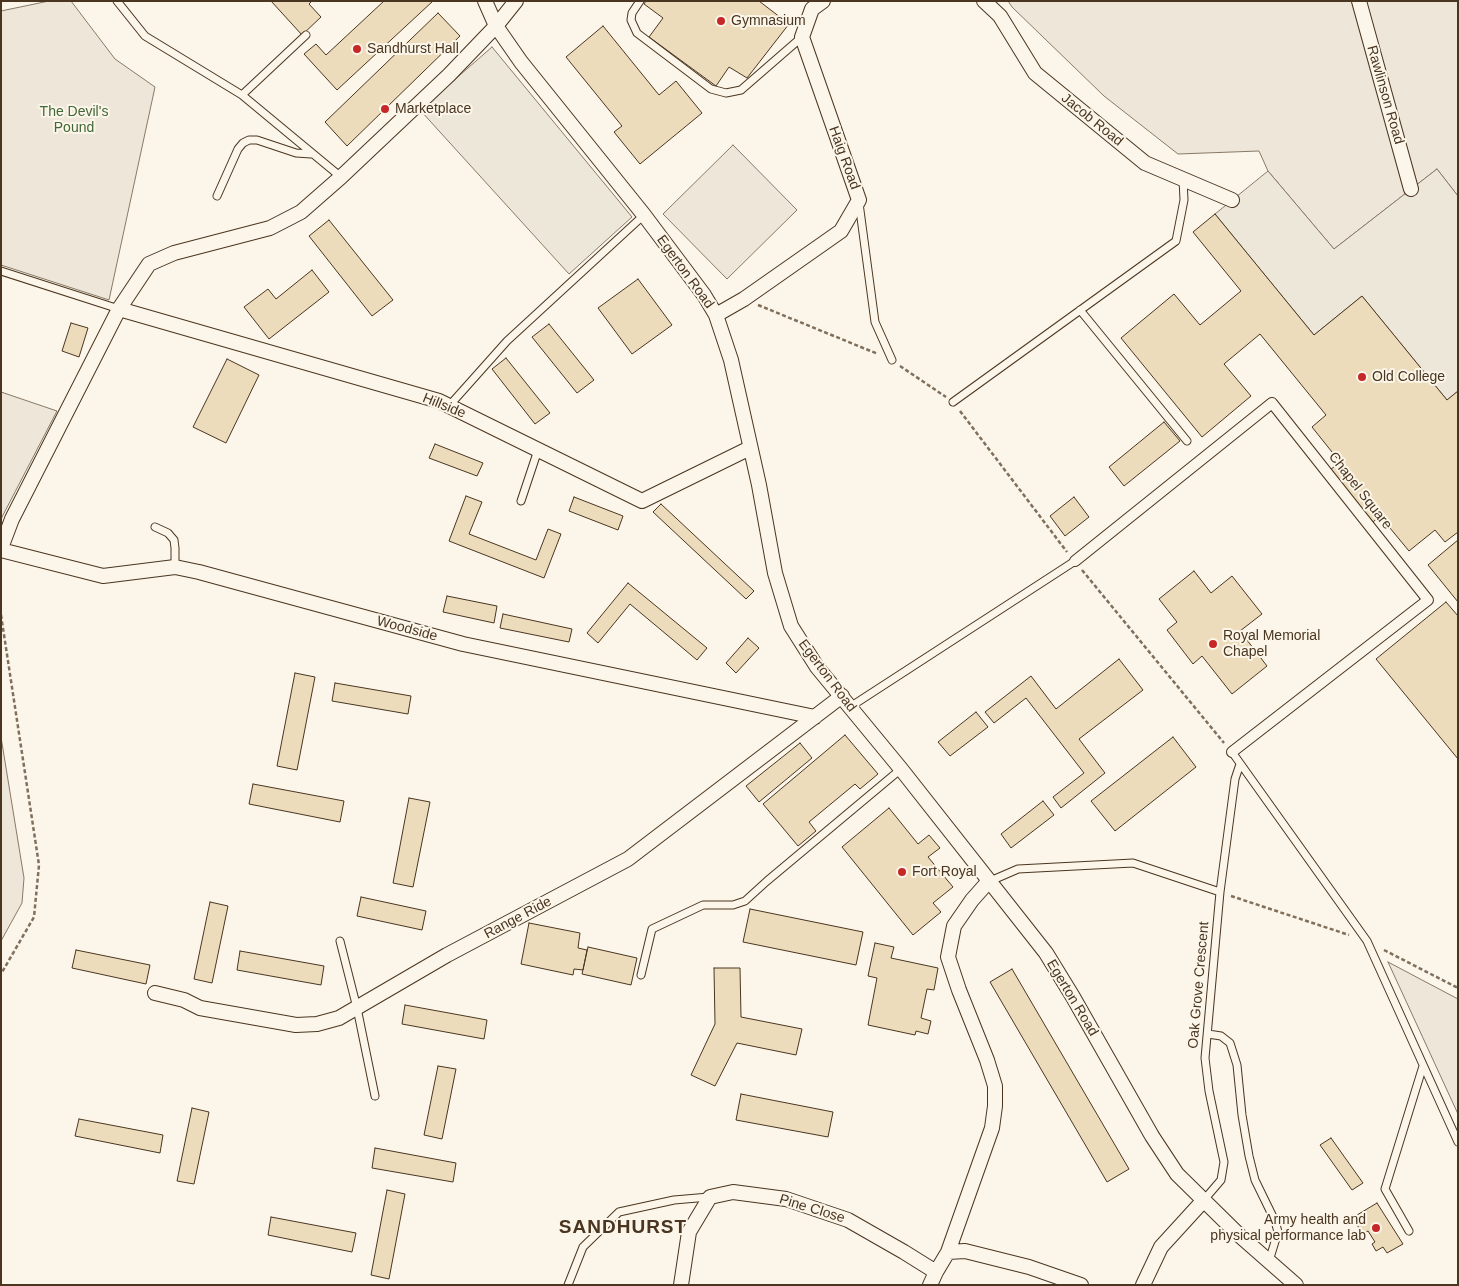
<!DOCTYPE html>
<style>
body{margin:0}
#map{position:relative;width:1459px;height:1286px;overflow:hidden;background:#fbf6e9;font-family:Arial,sans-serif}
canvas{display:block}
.frame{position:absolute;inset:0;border:2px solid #4a3520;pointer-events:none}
</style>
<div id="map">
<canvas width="1459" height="1286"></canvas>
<div class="frame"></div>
</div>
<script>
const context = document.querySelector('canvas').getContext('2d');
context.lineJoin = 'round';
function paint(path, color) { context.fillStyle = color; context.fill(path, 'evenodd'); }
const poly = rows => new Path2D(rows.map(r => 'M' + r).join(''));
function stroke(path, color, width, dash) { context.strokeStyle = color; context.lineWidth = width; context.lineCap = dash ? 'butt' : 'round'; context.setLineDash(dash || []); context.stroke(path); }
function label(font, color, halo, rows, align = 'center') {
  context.font = font + ' Arial,sans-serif'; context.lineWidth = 4; context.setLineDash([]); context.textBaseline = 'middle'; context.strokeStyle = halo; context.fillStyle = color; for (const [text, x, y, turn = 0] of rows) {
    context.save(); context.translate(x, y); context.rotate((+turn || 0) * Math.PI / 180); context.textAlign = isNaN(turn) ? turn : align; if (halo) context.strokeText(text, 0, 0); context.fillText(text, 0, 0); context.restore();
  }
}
const green = poly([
 [49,1,71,1,115,59,155,87,109,300,1,265,1,11,49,1],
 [1008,1,1458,1,1458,196,1437,169,1334,249,1268,171,1259,151,1178,154,1104,96,1012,7,1008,1],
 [733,145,797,210,727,279,663,214,733,145],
 [1,392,57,411,1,519,1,392],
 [1,737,24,878,22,903,1,941,1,737],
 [1388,962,1458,999,1458,1114,1388,962]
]);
const parking = poly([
 [492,47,632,217,569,274,420,110,492,47],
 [1437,169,1458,196,1458,391,1447,400,1362,296,1314,335,1215,214,1268,171,1334,249,1437,169]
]);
const building = poly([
 [271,1,312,1,309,4,321,17,302,35,271,1],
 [384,1,433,1,337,90,304,54,316,44,326,55,384,1],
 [646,1,759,1,789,24,747,78,729,67,716,86,649,37,663,18,644,4,646,1],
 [438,13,460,36,347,146,325,122,438,13],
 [603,26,659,95,676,81,702,113,640,164,614,132,622,126,566,57,603,26],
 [1215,214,1314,335,1362,296,1447,400,1458,391,1458,532,1445,542,1435,530,1409,551,1380,516,1373,522,1330,470,1340,462,1312,427,1326,415,1260,334,1224,364,1251,396,1202,437,1121,338,1174,294,1200,325,1241,291,1193,232,1215,214],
 [329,220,393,300,372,316,309,236,329,220],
 [312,270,329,292,269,339,244,307,268,289,276,299,312,270],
 [638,279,672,325,632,354,598,308,638,279],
 [71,323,88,328,79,357,62,351,71,323],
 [549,324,594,380,577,393,532,337,549,324],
 [506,358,550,413,535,424,492,369,506,358],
 [227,359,259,375,226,443,193,427,227,359],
 [1164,422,1180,441,1124,486,1109,467,1164,422],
 [435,444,483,463,477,476,429,458,435,444],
 [466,496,482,502,469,534,536,560,548,529,561,534,544,578,449,541,466,496],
 [574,497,623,516,618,530,569,511,574,497],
 [1074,497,1089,517,1065,536,1050,516,1074,497],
 [661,504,754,591,746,599,653,512,661,504],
 [1458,540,1458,602,1428,565,1458,540],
 [1194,571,1211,593,1232,576,1262,614,1240,631,1267,666,1232,694,1202,656,1193,664,1167,630,1177,622,1159,599,1194,571],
 [628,583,707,648,697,660,630,604,598,643,587,633,628,583],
 [447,596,497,606,494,623,443,612,447,596],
 [1446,602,1458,616,1458,759,1376,659,1446,602],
 [503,614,572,629,569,642,500,628,503,614],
 [748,638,759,648,736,673,726,663,748,638],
 [1119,659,1143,690,1079,739,1105,773,1061,808,1053,797,1084,773,1026,698,994,723,985,712,1031,676,1056,709,1119,659],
 [295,673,315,677,297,770,277,766,295,673],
 [335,683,411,696,408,714,332,701,335,683],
 [976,712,988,727,950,756,938,742,976,712],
 [845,735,878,774,860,789,855,784,809,822,816,831,798,846,763,804,845,735],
 [1173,737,1196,767,1115,831,1091,801,1173,737],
 [800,743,812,758,759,802,746,786,800,743],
 [253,784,344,801,340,822,249,804,253,784],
 [409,798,430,802,413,887,393,883,409,798],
 [1043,801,1054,815,1011,848,1001,834,1043,801],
 [889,808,918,844,929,835,940,848,928,857,953,887,933,903,941,912,913,935,842,847,889,808],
 [361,897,426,911,422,930,357,916,361,897],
 [210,902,228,906,212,983,194,979,210,902],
 [750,909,863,932,856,965,743,942,750,909],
 [529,923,580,933,578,948,587,950,583,970,574,969,573,975,521,964,529,923],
 [875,943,894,947,891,958,938,968,934,990,927,989,921,1018,931,1021,928,1034,916,1031,915,1035,868,1025,877,978,868,976,875,943],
 [588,947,637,958,631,985,582,974,588,947],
 [76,950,150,965,146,984,72,968,76,950],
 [240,951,324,966,321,985,237,970,240,951],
 [714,968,740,968,741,1017,802,1029,796,1055,737,1043,715,1086,691,1075,715,1024,714,968],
 [1012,969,1129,1169,1107,1182,990,982,1012,969],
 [405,1005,487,1020,484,1039,402,1024,405,1005],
 [438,1066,456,1069,442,1139,424,1135,438,1066],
 [741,1094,833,1112,828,1137,736,1120,741,1094],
 [192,1108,209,1112,194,1184,177,1181,192,1108],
 [79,1119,163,1135,160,1153,75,1136,79,1119],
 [1331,1138,1363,1183,1352,1190,1320,1145,1331,1138],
 [375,1148,456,1163,453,1182,372,1168,375,1148],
 [387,1190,405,1194,389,1279,371,1275,387,1190],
 [1377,1203,1403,1244,1387,1253,1383,1247,1376,1251,1372,1244,1375,1242,1368,1231,1363,1234,1357,1225,1362,1222,1357,1215,1377,1203],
 [271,1217,356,1233,352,1252,268,1235,271,1217]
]);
const path = poly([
 [758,305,878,354],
 [900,366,946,397],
 [960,411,1067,552],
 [1082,570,1224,743],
 [1,615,39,865,34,917,1,974],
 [1231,896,1349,935],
 [1384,950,1458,988]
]);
const service = poly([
 [117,1,145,36,242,95,341,177],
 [640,1,632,13,631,20,637,33,711,89,726,93,741,90,802,37],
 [242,95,306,35],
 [217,196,238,149,243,143,249,140,257,140,296,153,311,154],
 [859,203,875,322,892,360],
 [1,271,119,309],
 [1080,310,1187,441],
 [953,402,1176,241,1184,200,1183,179],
 [449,406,507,341,644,215],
 [521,501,538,450],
 [155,527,168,533,174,540,175,548,175,567],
 [850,707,1075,561],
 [1232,752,1367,941,1458,1142],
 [988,882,1018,869,1133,863,1220,892],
 [340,941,357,1008,375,1096],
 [641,975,652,929,703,905,733,905,745,901,767,881,901,769],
 [1208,1034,1221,1036,1230,1043,1237,1065,1242,1115,1249,1156,1255,1180,1275,1221,1278,1232,1269,1261],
 [1203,1201,1221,1180,1224,1162,1209,1091,1205,1058,1220,892,1235,779,1240,764],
 [1409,1231,1385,1189,1423,1066],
 [568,1285,583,1247,619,1212,674,1200,709,1197]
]);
const pedestrian = poly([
 [1075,561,1272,403,1428,600,1232,752]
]);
const minor = poly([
 [485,1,496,26,521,62,644,215,704,295,716,315,731,360,759,485,775,573,791,626,817,667,901,769,1046,953,1073,997,1152,1136,1177,1174,1239,1235,1296,1285],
 [984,1,1000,16,1035,73,1145,163,1232,200],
 [1359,1,1411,189],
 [119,309,439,401,642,501,750,448],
 [716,315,744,299,841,231,859,200,802,37,812,9,823,1],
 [1,548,12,519,119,309,149,264,174,253,270,228,301,212,341,177,449,75,496,26,516,1],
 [1,550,103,576,175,567,199,572,463,644,815,717],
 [155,993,184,1000,200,1008,296,1025,317,1024,339,1018,447,955,628,859,842,696],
 [948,1252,965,1251,1029,1267,1081,1285],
 [681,1285,689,1232,710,1197,733,1192,786,1199,848,1220,904,1252,936,1272],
 [930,1285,936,1272,948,1252,992,1128,995,1106,995,1086,987,1060,959,990,948,957,954,926,972,900,988,882],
 [1143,1285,1161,1247,1203,1201]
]);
const markers = [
 [721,21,5,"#c62828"],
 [357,49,5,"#c62828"],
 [385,109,5,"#c62828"],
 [1362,377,5,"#c62828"],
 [1213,644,5,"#c62828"],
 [902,872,5,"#c62828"],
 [1376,1228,5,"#c62828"]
];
const poiNames = [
 ["Gymnasium",731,21],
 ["Sandhurst Hall",367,49],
 ["Marketplace",395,109],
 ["Old College",1372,377],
 ["Royal Memorial",1223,636],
 ["Chapel",1223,652],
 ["Fort Royal",912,872],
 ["Army health and",1366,1220,"right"],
 ["physical performance lab",1366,1236,"right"]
];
const streetNames = [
 ["Rawlinson Road",1385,95,74],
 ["Jacob Road",1092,120,39],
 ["Haig Road",844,158,70],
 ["Egerton Road",685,272,54],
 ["Hillside",444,406,22],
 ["Chapel Square",1360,491,52],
 ["Woodside",407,629,15],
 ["Egerton Road",827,676,53],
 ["Range Ride",518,918,-28],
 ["Oak Grove Crescent",1199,985,-85],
 ["Egerton Road",1072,998,59],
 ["Pine Close",812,1209,17]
];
const parkNames = [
 ["The Devil's",74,112],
 ["Pound",74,128]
];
const districtNames = [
 ["SANDHURST",623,1228]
];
paint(green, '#ede6d9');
stroke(green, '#887966', 1);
paint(parking, '#ede7d9');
stroke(parking, '#887966', 1);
paint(building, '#ecdcbc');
stroke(building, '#4a3520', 1);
stroke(service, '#4a3520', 9);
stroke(pedestrian, '#4a3520', 12);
stroke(minor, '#4a3520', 16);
stroke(path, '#7f6f5c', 2.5, [4, 2.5]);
stroke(service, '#fbf6e9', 7);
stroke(pedestrian, '#fbf6e9', 10);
stroke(minor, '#fbf6e9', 14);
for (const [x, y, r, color] of markers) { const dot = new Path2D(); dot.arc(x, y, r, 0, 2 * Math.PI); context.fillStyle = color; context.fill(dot); stroke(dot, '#fbf6e9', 2); }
label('14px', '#4a3520', '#fbf6e9', poiNames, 'left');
label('14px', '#4a3520', '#fbf6e9', streetNames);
label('14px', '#436837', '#fbf6e9', parkNames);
context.letterSpacing = '1px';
label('bold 19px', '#4a3520', '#fbf6e9', districtNames);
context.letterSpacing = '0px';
</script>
